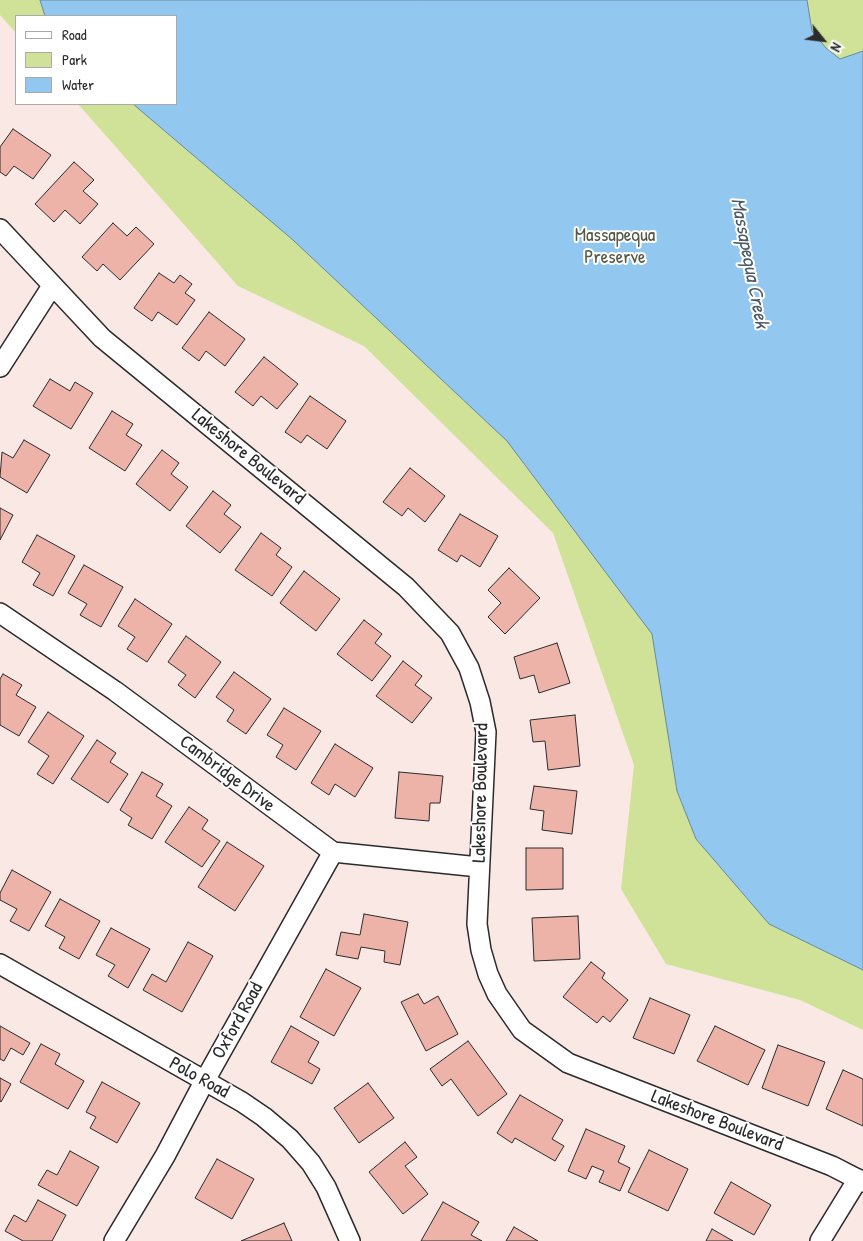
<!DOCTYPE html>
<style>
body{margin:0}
#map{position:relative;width:863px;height:1241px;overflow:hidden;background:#fae8e5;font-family:"Patrick Hand",sans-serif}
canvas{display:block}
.legend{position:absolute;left:15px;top:15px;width:162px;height:90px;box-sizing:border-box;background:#fff;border:1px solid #aaa;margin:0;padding:6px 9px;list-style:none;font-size:15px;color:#2b2b2b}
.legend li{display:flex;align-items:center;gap:10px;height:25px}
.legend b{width:25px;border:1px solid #aaa}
.north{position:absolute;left:798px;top:15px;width:50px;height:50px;-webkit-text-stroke:4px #fff;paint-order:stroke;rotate:119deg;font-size:14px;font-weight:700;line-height:20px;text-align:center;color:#2b2b2b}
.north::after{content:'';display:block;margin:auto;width:18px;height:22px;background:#2b2b2b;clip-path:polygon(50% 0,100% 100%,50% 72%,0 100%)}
</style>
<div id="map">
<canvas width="863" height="1241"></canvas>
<ul class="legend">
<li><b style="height:6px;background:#fff"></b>Road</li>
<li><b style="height:14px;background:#cfe297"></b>Park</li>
<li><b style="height:14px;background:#92c8f0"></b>Water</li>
</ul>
<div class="north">N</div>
</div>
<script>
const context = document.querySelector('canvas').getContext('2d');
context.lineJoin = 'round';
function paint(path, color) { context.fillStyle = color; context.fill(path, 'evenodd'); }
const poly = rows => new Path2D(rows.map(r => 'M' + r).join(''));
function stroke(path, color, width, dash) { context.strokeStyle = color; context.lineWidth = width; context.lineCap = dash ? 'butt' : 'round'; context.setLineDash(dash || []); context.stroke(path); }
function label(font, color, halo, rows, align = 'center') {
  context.font = font + ' "Patrick Hand",sans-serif'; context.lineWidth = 4; context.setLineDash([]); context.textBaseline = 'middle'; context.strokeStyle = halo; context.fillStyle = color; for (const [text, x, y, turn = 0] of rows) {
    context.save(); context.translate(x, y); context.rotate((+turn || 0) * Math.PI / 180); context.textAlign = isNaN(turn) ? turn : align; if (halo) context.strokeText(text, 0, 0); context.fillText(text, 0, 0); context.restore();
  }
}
const green = poly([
 [0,0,863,0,863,1030,800,1000,666,964,621,889,634,765,553,533,364,346,238,286,78,104,176,104,176,16,16,16,16,33,0,15]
]);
const water = poly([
 [40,0,807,0,812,31,826,48,840,59,863,51,863,970,769,924,696,839,677,791,652,634,507,441,293,240,133,104,176,104,176,16,45,16,40,0]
]);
const building = poly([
 [13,129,51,155,33,179,14,166,6,176,0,172,0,147,13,129],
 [74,162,94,180,83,191,98,204,80,224,65,210,54,222,35,204,74,162],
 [113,223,127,236,136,227,154,244,120,280,103,264,97,271,82,257,113,223],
 [159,273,174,283,180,275,192,284,185,293,195,300,177,325,158,312,152,321,134,308,159,273],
 [209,312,245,339,225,366,206,351,199,361,182,348,209,312],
 [264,357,298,384,277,409,261,396,253,406,235,392,264,357],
 [50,379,70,391,75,382,93,393,71,429,33,406,50,379],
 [310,396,346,421,327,449,307,435,301,443,285,432,310,396],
 [112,411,133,424,126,435,142,445,125,471,89,448,112,411],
 [24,440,50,455,27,493,0,477,2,452,13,458,24,440],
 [162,450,179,463,171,474,188,487,170,511,136,484,162,450],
 [410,468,445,496,425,522,408,508,402,516,383,502,410,468],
 [213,491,231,505,224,514,241,527,220,553,186,526,213,491],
 [0,508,13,515,0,540,0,508],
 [460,514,498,536,480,567,461,555,457,562,438,550,460,514],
 [261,533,281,548,276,555,292,567,272,596,235,570,261,533],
 [37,535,75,556,53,596,33,585,40,573,22,562,37,535],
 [84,565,123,587,101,627,80,615,87,604,68,593,84,565],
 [509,568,540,598,505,634,488,617,501,603,488,590,509,568],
 [304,571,340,599,316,631,280,603,304,571],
 [135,599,172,624,147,662,127,649,135,637,118,626,135,599],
 [364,620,382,634,375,643,391,656,372,681,337,654,364,620],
 [186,636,221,662,195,698,178,685,186,675,168,662,186,636],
 [557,643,570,683,539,693,534,675,520,679,514,657,557,643],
 [403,661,422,676,415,685,432,698,412,723,376,696,403,661],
 [234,672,271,699,246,734,227,721,234,710,216,697,234,672],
 [3,674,22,685,16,695,36,707,19,736,0,725,0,679,3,674],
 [284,708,321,731,296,770,276,757,283,745,267,735,284,708],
 [48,712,84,736,53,784,37,774,49,756,28,742,48,712],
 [575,715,580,766,548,770,545,741,533,742,530,720,575,715],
 [97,740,116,753,110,762,128,774,108,803,71,779,97,740],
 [335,744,373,768,355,797,335,784,329,795,311,783,335,744],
 [142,772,163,784,156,796,172,806,152,839,128,825,132,818,120,810,142,772],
 [399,772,443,776,440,803,430,803,429,821,395,818,399,772],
 [534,786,577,791,572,834,542,830,544,811,530,809,534,786],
 [189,807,208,820,202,829,220,841,202,867,165,842,189,807],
 [227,842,264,866,235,911,198,887,227,842],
 [526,848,563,848,563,889,526,890,526,848],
 [12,870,51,892,29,931,10,921,17,909,0,900,0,893,12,870],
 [60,899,100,921,79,959,59,948,65,937,45,926,60,899],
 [364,914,408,922,400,965,384,962,385,951,361,947,358,959,336,955,341,932,360,935,364,914],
 [578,916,580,959,534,961,532,918,578,916],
 [111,928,150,949,128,988,108,976,115,965,96,955,111,928],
 [188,942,213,956,182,1012,143,990,152,974,166,982,188,942],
 [591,962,605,973,602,978,628,1000,610,1022,603,1016,597,1023,563,997,591,962],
 [326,969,361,988,334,1036,300,1017,326,969],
 [418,994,424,1004,438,996,458,1034,426,1051,401,1002,418,994],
 [650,998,690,1015,674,1054,633,1038,650,998],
 [0,1026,30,1043,23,1055,11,1048,4,1061,0,1059,0,1026],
 [291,1026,319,1042,308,1062,320,1069,312,1084,271,1062,291,1026],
 [715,1026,765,1050,748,1085,697,1061,715,1026],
 [468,1041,507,1094,478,1116,451,1079,442,1086,430,1069,468,1041],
 [41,1044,60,1054,55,1064,84,1081,68,1109,20,1082,41,1044],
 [778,1045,825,1062,808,1106,762,1088,778,1045],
 [843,1070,863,1079,863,1126,826,1109,843,1070],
 [0,1078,11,1084,1,1102,0,1101,0,1078],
 [102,1082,140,1103,117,1143,90,1128,96,1117,86,1112,102,1082],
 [368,1083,394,1118,359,1143,334,1108,368,1083],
 [520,1095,563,1120,552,1139,564,1146,555,1161,515,1138,512,1143,497,1133,520,1095],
 [586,1129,625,1146,618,1162,630,1168,620,1191,599,1182,604,1171,592,1166,586,1179,568,1171,586,1129],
 [405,1142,417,1157,405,1166,428,1194,403,1214,369,1172,405,1142],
 [649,1150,688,1169,668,1211,628,1192,649,1150],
 [70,1151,99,1167,77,1206,38,1185,47,1170,57,1175,70,1151],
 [217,1159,254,1179,232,1219,195,1198,217,1159],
 [731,1182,771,1205,754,1235,714,1213,731,1182],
 [38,1200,66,1215,52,1241,23,1241,5,1231,14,1215,26,1222,38,1200],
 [443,1202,479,1222,471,1235,482,1241,421,1241,443,1202],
 [284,1223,292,1241,241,1241,284,1223],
 [514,1227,538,1241,506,1241,514,1227],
 [712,1229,733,1241,706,1241,712,1229]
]);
const street = poly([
 [0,229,102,338,406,587,450,633,469,668,480,702,486,732,477,924,481,950,488,974,497,994,522,1030,568,1063,832,1166,863,1182],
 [0,367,52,286],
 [0,613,115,691,333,852,479,867],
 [0,964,242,1102,264,1117,290,1139,311,1163,326,1187,350,1241],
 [114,1241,165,1156,204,1082,333,852],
 [820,1241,858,1179]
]);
const parkNames = [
 ["Massapequa",615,236],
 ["Preserve",615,258]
];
const streetNames = [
 ["Lakeshore Boulevard",248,457,39],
 ["Cambridge Drive",227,774,37],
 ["Lakeshore Boulevard",481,793,-89],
 ["Oxford Road",238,1021,-61],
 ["Polo Road",199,1078,29],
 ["Lakeshore Boulevard",717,1121,21]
];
const waterNames = [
 ["Massapequa Creek",749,263,79]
];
paint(green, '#cfe297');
paint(water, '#92c8f0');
stroke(water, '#6989a1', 1);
paint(building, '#edb3a9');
stroke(building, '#2b2b2b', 1);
stroke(street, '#2b2b2b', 22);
stroke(street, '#fff', 19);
label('19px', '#545946', '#fff', parkNames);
label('19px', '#2b2b2b', '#fff', streetNames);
label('italic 20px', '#4a5a66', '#fff', waterNames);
</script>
